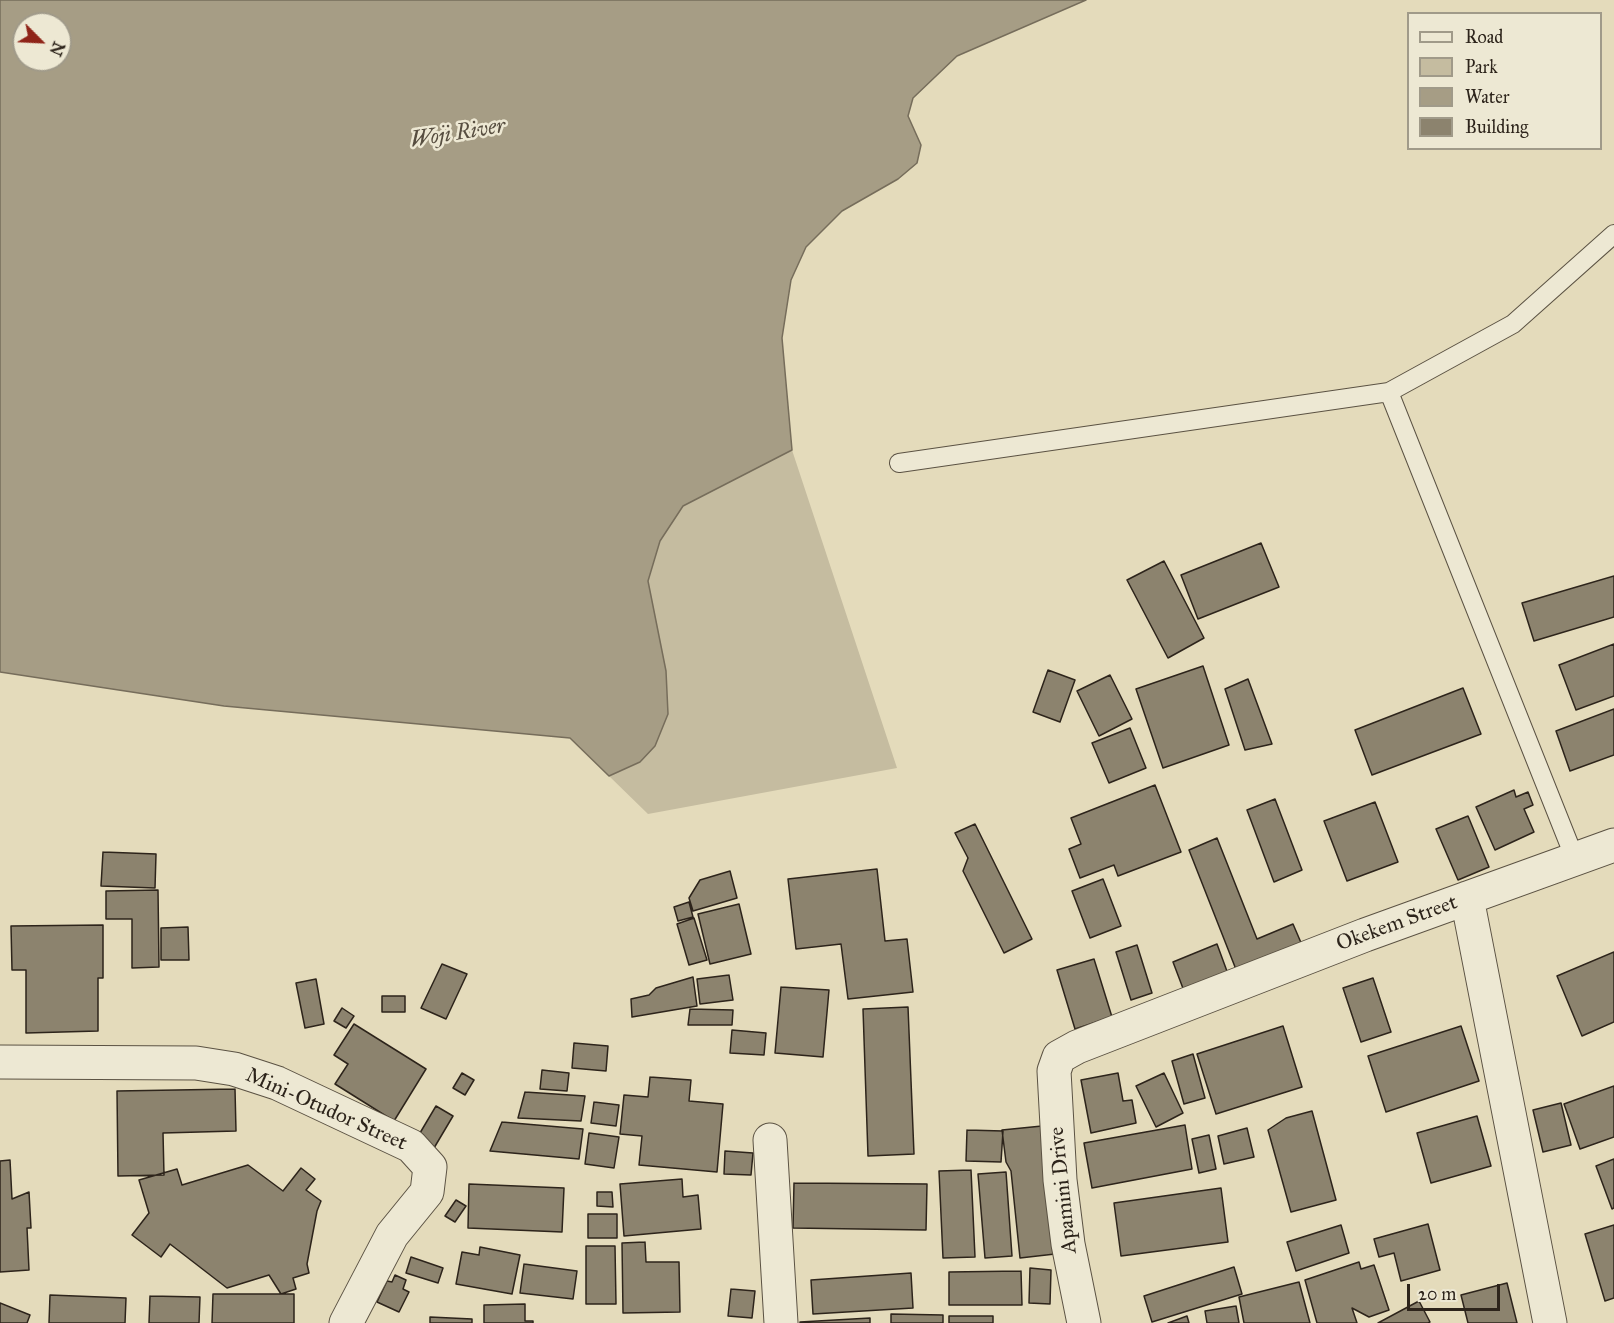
<!DOCTYPE html>
<style>
body{margin:0}
#map{position:relative;width:1614px;height:1323px;overflow:hidden;background:#e4dbbb;font-family:"IM FELL Great Primer",serif}
canvas{display:block}
.legend{position:absolute;left:1407px;top:12px;width:195px;height:138px;box-sizing:border-box;background:#ede8d3;border:2px solid #a09a89;margin:0;padding:8px 10px;list-style:none;font-size:18px;color:#2d241b}
.legend li{display:flex;align-items:center;gap:12px;height:30px}
.legend b{width:30px;border:2px solid #a09a89}
.north{position:absolute;left:12px;top:12px;width:60px;height:60px;box-sizing:border-box;background:#ede8d3;border:2px solid #a09a89;border-radius:50%;rotate:114deg;font-size:16px;font-weight:700;line-height:24px;text-align:center;color:#2d241b}
.north::after{content:'';display:block;margin:auto;width:21px;height:27px;background:#8f2418;clip-path:polygon(50% 0,100% 100%,50% 72%,0 100%)}
.scale{position:absolute;left:1407px;top:1284px;width:93px;height:27px;box-sizing:border-box;border:3px solid #2d241b;border-top:0;padding-left:8px;font-size:18px;line-height:21px;white-space:nowrap;color:#2d241b;-webkit-text-stroke:4px #ede8d3;paint-order:stroke}
</style>
<div id="map">
<canvas width="1614" height="1323"></canvas>
<ul class="legend">
<li><b style="height:8px;background:#ede8d3"></b>Road</li>
<li><b style="height:16px;background:#c5bca0"></b>Park</li>
<li><b style="height:16px;background:#a69d85"></b>Water</li>
<li><b style="height:16px;background:#8c836e"></b>Building</li>
</ul>
<div class="north">N</div>
<div class="scale">20 m</div>
</div>
<script>
const context = document.querySelector('canvas').getContext('2d');
context.lineJoin = 'round';
function paint(path, color) { context.fillStyle = color; context.fill(path, 'evenodd'); }
const poly = rows => new Path2D(rows.map(r => 'M' + r).join(''));
function stroke(path, color, width, dash) { context.strokeStyle = color; context.lineWidth = width; context.lineCap = dash ? 'butt' : 'round'; context.setLineDash(dash || []); context.stroke(path); }
function label(font, color, halo, rows, align = 'center') {
  context.font = font + ' "IM FELL Great Primer",serif'; context.lineWidth = 5; context.setLineDash([]); context.textBaseline = 'middle'; context.strokeStyle = halo; context.fillStyle = color; for (const [text, x, y, turn = 0] of rows) {
    context.save(); context.translate(x, y); context.rotate((+turn || 0) * Math.PI / 180); context.textAlign = isNaN(turn) ? turn : align; if (halo) context.strokeText(text, 0, 0); context.fillText(text, 0, 0); context.restore();
  }
}
const green = poly([
 [792,450,897,768,648,814,609,776,641,762,668,714,666,671,648,581,660,541,682,506]
]);
const water = poly([
 [0,0,1086,0,957,56,913,98,908,116,921,145,917,163,898,179,842,211,806,247,791,280,782,338,792,450,683,506,660,541,648,581,666,671,668,714,655,746,640,762,609,776,570,738,224,706,0,672,0,0],
 [24,24,60,24,60,60,24,60,24,24]
]);
const building = poly([
 [1261,543,1279,587,1198,619,1181,575,1261,543],
 [1164,561,1204,638,1168,658,1127,580,1164,561],
 [1614,576,1614,617,1534,641,1522,603,1614,576],
 [1614,644,1614,696,1576,710,1559,665,1614,644],
 [1203,666,1229,745,1163,768,1136,689,1203,666],
 [1048,670,1075,680,1060,722,1033,712,1048,670],
 [1110,675,1132,719,1099,736,1077,691,1110,675],
 [1248,679,1272,744,1245,750,1225,689,1248,679],
 [1463,688,1481,734,1372,775,1355,730,1463,688],
 [1614,709,1614,755,1570,771,1556,731,1614,709],
 [1130,728,1146,768,1109,783,1092,743,1130,728],
 [1155,785,1181,852,1118,876,1114,865,1080,878,1069,849,1081,844,1071,818,1155,785],
 [1514,790,1516,797,1528,792,1533,805,1524,809,1534,832,1495,850,1476,807,1514,790],
 [1275,799,1302,870,1274,882,1247,810,1275,799],
 [1375,802,1398,862,1347,881,1324,821,1375,802],
 [1468,816,1489,867,1458,880,1436,829,1468,816],
 [975,824,1032,939,1004,953,963,871,968,858,955,833,975,824],
 [1217,838,1257,939,1293,924,1302,945,1237,972,1189,850,1217,838],
 [103,852,156,854,155,888,101,886,103,852],
 [877,869,885,941,907,939,913,992,848,999,841,944,796,949,788,879,877,869],
 [730,871,737,898,693,911,689,898,700,880,730,871],
 [1103,879,1121,926,1090,938,1072,891,1103,879],
 [158,890,159,967,132,968,132,919,106,919,106,891,158,890],
 [689,902,693,917,678,921,674,907,689,902],
 [739,904,751,954,710,964,698,914,739,904],
 [694,918,707,960,689,965,677,924,694,918],
 [103,925,103,978,98,978,98,1031,26,1033,26,970,12,970,11,926,103,925],
 [188,927,189,960,161,960,161,928,188,927],
 [1217,944,1228,974,1184,991,1173,962,1217,944],
 [1137,945,1152,993,1131,1000,1116,952,1137,945],
 [1614,952,1614,1022,1582,1036,1557,976,1614,952],
 [1094,959,1112,1017,1075,1029,1057,970,1094,959],
 [442,964,467,974,446,1019,421,1008,442,964],
 [729,975,733,1000,700,1004,697,979,729,975],
 [693,977,697,1006,632,1017,631,999,649,995,656,988,693,977],
 [1373,978,1391,1032,1361,1042,1343,988,1373,978],
 [316,979,324,1024,305,1028,296,983,316,979],
 [781,987,829,990,823,1057,775,1053,781,987],
 [382,996,405,996,405,1012,382,1012,382,996],
 [908,1007,914,1154,868,1156,863,1009,908,1007],
 [342,1008,354,1016,346,1028,334,1021,342,1008],
 [690,1009,733,1010,732,1025,688,1025,690,1009],
 [354,1024,426,1069,394,1121,335,1084,348,1064,334,1055,354,1024],
 [1283,1026,1302,1087,1216,1114,1197,1054,1283,1026],
 [1461,1026,1479,1081,1386,1112,1368,1056,1461,1026],
 [732,1030,766,1033,764,1055,730,1053,732,1030],
 [574,1043,608,1046,606,1071,572,1068,574,1043],
 [1193,1054,1205,1098,1184,1104,1172,1061,1193,1054],
 [542,1070,569,1073,567,1091,540,1089,542,1070],
 [462,1073,474,1080,465,1095,453,1088,462,1073],
 [1118,1073,1123,1101,1132,1100,1136,1123,1091,1133,1081,1080,1118,1073],
 [1164,1073,1183,1113,1156,1127,1136,1086,1164,1073],
 [650,1077,691,1080,689,1101,723,1104,717,1172,639,1165,642,1136,620,1134,624,1095,648,1097,650,1077],
 [1614,1086,1614,1137,1580,1149,1564,1104,1614,1086],
 [235,1089,236,1131,163,1133,164,1175,118,1176,117,1091,235,1089],
 [525,1092,585,1096,581,1121,518,1118,525,1092],
 [594,1102,619,1105,616,1126,591,1123,594,1102],
 [1561,1103,1571,1145,1543,1152,1533,1110,1561,1103],
 [436,1106,453,1116,434,1148,417,1138,436,1106],
 [1312,1111,1336,1200,1291,1212,1268,1130,1286,1118,1312,1111],
 [1477,1116,1491,1166,1431,1183,1417,1133,1477,1116],
 [502,1122,583,1129,579,1159,490,1151,502,1122],
 [1185,1125,1192,1169,1092,1188,1084,1143,1185,1125],
 [1042,1126,1055,1254,1020,1258,1011,1171,1006,1162,1002,1130,1042,1126],
 [1247,1128,1254,1157,1224,1164,1218,1136,1247,1128],
 [967,1130,1003,1131,1001,1162,966,1161,967,1130],
 [589,1133,619,1137,614,1168,585,1164,589,1133],
 [1209,1135,1216,1169,1199,1173,1192,1139,1209,1135],
 [725,1151,753,1153,751,1175,724,1174,725,1151],
 [1614,1159,1614,1208,1612,1209,1596,1166,1614,1159],
 [10,1160,12,1199,29,1192,31,1228,27,1228,29,1270,0,1272,0,1161,10,1160],
 [248,1165,283,1191,301,1168,315,1179,306,1190,321,1201,317,1211,307,1264,309,1273,293,1278,296,1289,281,1294,269,1275,227,1288,170,1244,161,1257,132,1235,149,1213,139,1180,177,1169,182,1185,248,1165],
 [971,1170,975,1257,943,1258,939,1171,971,1170],
 [1006,1172,1012,1256,985,1258,978,1174,1006,1172],
 [682,1179,683,1197,698,1195,701,1229,624,1236,620,1184,682,1179],
 [794,1183,927,1184,926,1230,793,1228,794,1183],
 [469,1184,564,1188,562,1232,468,1228,469,1184],
 [1221,1188,1228,1242,1121,1256,1114,1203,1221,1188],
 [597,1192,612,1192,613,1207,597,1206,597,1192],
 [456,1200,466,1206,455,1222,445,1216,456,1200],
 [588,1214,617,1214,617,1238,588,1238,588,1214],
 [1428,1224,1440,1270,1401,1281,1394,1253,1379,1257,1374,1239,1428,1224],
 [1341,1225,1349,1253,1296,1271,1287,1242,1341,1225],
 [1614,1225,1614,1298,1605,1301,1585,1234,1614,1225],
 [645,1242,646,1262,679,1262,680,1312,623,1313,622,1243,645,1242],
 [586,1246,615,1246,616,1304,586,1304,586,1246],
 [480,1247,520,1255,512,1294,456,1284,462,1252,479,1255,480,1247],
 [411,1257,443,1268,438,1283,406,1273,411,1257],
 [1359,1262,1361,1269,1374,1265,1389,1310,1369,1317,1352,1308,1357,1323,1317,1323,1305,1280,1359,1262],
 [524,1264,577,1271,573,1299,520,1293,524,1264],
 [1234,1267,1242,1294,1152,1322,1144,1296,1234,1267],
 [1030,1268,1051,1270,1050,1304,1029,1303,1030,1268],
 [1021,1271,1022,1305,949,1305,949,1272,1021,1271],
 [911,1273,913,1308,813,1314,811,1280,911,1273],
 [395,1275,406,1280,403,1289,409,1292,399,1312,377,1302,387,1281,392,1282,395,1275],
 [1299,1282,1310,1323,1244,1323,1239,1297,1299,1282],
 [1507,1283,1517,1323,1468,1323,1461,1295,1507,1283],
 [731,1289,755,1291,752,1318,728,1316,731,1289],
 [213,1294,294,1294,294,1323,212,1323,213,1294],
 [50,1295,126,1298,125,1323,49,1323,50,1295],
 [150,1296,200,1297,199,1323,149,1323,150,1296],
 [1419,1301,1430,1322,1428,1323,1378,1323,1419,1301],
 [0,1303,30,1315,27,1323,0,1323,0,1303],
 [525,1304,525,1321,533,1321,533,1323,484,1323,484,1305,525,1304],
 [1236,1306,1239,1323,1207,1323,1205,1311,1236,1306],
 [891,1314,943,1315,943,1323,891,1323,891,1314],
 [949,1316,993,1316,993,1323,949,1323,949,1316],
 [1187,1316,1189,1323,1168,1323,1187,1316],
 [430,1317,472,1319,472,1323,430,1323,430,1317],
 [870,1318,870,1323,800,1323,800,1322,870,1318]
]);
const lane = poly([
 [1389,392,1575,859],
 [899,463,1389,392,1513,324,1614,234]
]);
const street = poly([
 [1467,898,1550,1323],
 [0,1062,196,1063,234,1069,277,1083,411,1146,430,1167,427,1192,392,1235,346,1323],
 [770,1140,781,1323],
 [1084,1323,1068,1244,1060,1180,1054,1071,1059,1057,1077,1047,1365,935,1614,845]
]);
const streetNames = [
 ["Okekem Street",1397,924,-20],
 ["Mini-Otudor Street",326,1110,24],
 ["Apamini Drive",1064,1190,-96]
];
const waterNames = [
 ["Woji River",458,134,-9]
];
paint(green, '#c5bca0');
paint(water, '#a69d85');
stroke(water, '#766d5b', 1.5);
paint(building, '#8c836e');
stroke(building, '#2d241b', 1.5);
stroke(lane, '#5b5243', 20);
stroke(street, '#5b5243', 35);
stroke(lane, '#ede8d3', 18);
stroke(street, '#ede8d3', 33);
label('21px', '#2d241b', '#ede8d3', streetNames);
label('italic 22px', '#574e40', '#ede8d3', waterNames);
</script>
